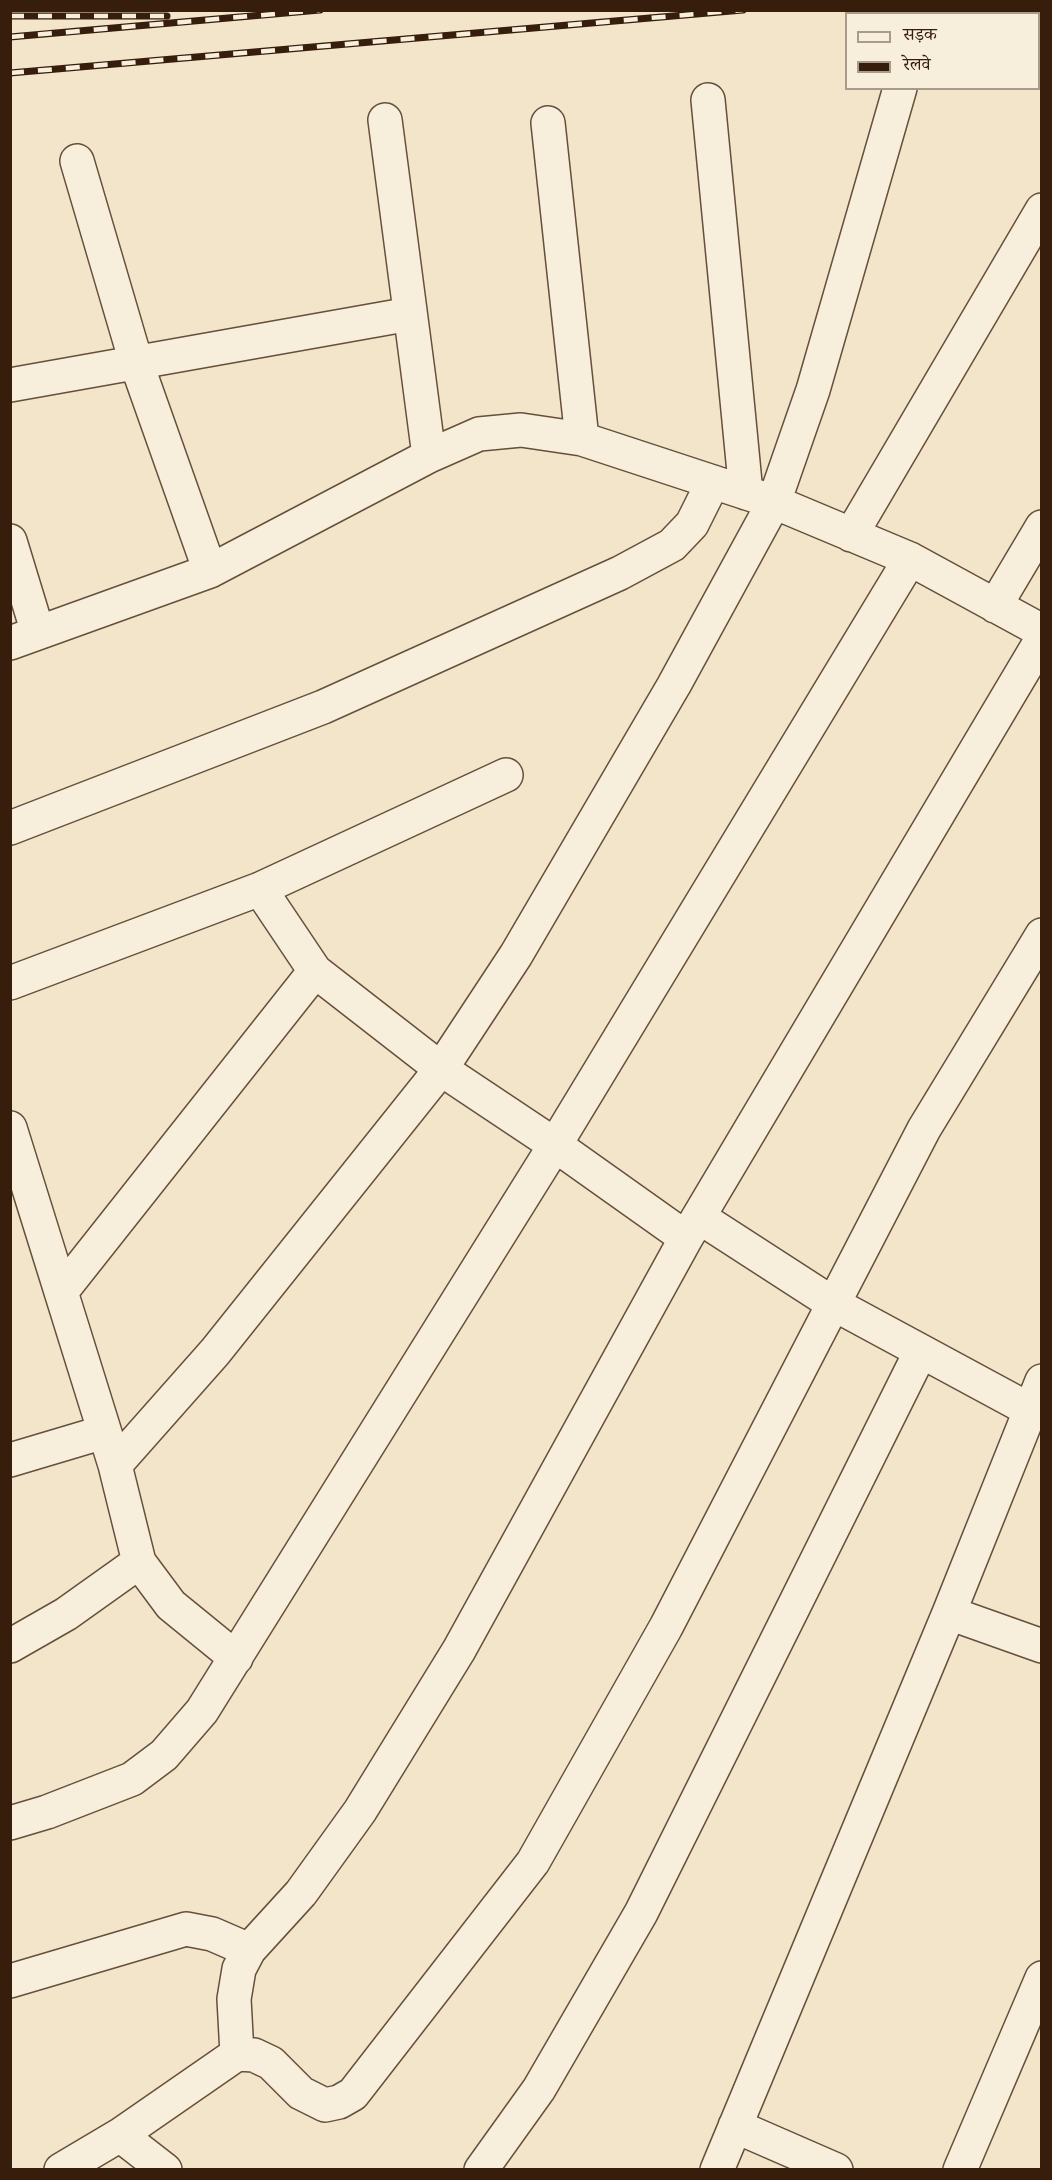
<!DOCTYPE html>
<meta charset="utf-8">
<style>
body{margin:0}
#map{position:relative;width:1052px;height:2180px;overflow:hidden;background:#f3e5c9;font-family:"IM FELL French Canon","Noto Serif Devanagari",serif}
canvas{display:block}
.frame{position:absolute;inset:0;border:12px solid #371d0c;pointer-events:none}
.legend{position:absolute;left:845px;top:12px;width:195px;height:78px;box-sizing:border-box;background:#f7eedc;border:2px solid #aa9a89;margin:0;padding:8px 10px;list-style:none;font-size:18px;color:#371d0c}
.legend li{display:flex;align-items:center;gap:12px;height:30px}
.legend b{width:30px;border:2px solid #aa9a89}
</style>
<div id="map">
<canvas width="1052" height="2180"></canvas>
<div class="frame"></div>
<ul class="legend">
<li><b style="height:8px;background:#f7eedc"></b>सड़क</li>
<li><b style="height:8px;background:#371d0c"></b>रेलवे</li>
</ul>
</div>
<script>
const context = document.querySelector('canvas').getContext('2d');
context.lineJoin = 'round';
const poly = rows => new Path2D(rows.map(r => 'M' + r).join(''));
function stroke(path, color, width, dash) { context.strokeStyle = color; context.lineWidth = width; context.lineCap = dash ? 'butt' : 'round'; context.setLineDash(dash || []); context.stroke(path); }
const street = poly([
 [708,100,746,493],
 [385,120,429,456],
 [548,123,582,439],
 [77,161,136,362,210,571],
 [10,385,410,314],
 [851,535,1042,210],
 [10,541,38,633],
 [995,606,1042,527],
 [10,643,210,571,429,456,479,434,521,430,582,439,774,502,910,559,1042,631],
 [10,828,323,707,620,573,672,545,692,524,713,482],
 [260,889,315,971,441,1069,555,1145,686,1238],
 [10,983,260,889,506,775],
 [10,1128,115,1465,139,1562,171,1605,236,1658],
 [699,1217,832,1303,1030,1410],
 [61,1292,315,971],
 [10,1460,104,1432],
 [115,1465,215,1352,441,1069,516,955,674,685,774,502,813,390,900,88],
 [949,1613,1042,1646],
 [10,1646,66,1614,139,1562],
 [10,1823,47,1812,132,1779,164,1755,202,1711,555,1145,910,559],
 [10,1981,186,1929,212,1934,249,1950],
 [237,2054,234,1999,239,1969,249,1950,301,1893,360,1811,459,1650,686,1238,1042,639],
 [735,2126,836,2170],
 [120,2135,165,2170],
 [61,2170,120,2135,237,2054,254,2055,271,2063,301,2093,325,2105,339,2102,353,2094,533,1862,666,1627,924,1129,1042,935],
 [481,2170,539,2089,641,1913,921,1351],
 [717,2170,949,1613,1042,1381],
 [960,2170,1042,1978]
]);
const rail = poly([
 [10,16,167,16],
 [10,37,320,10],
 [10,73,743,10]
]);
stroke(street, '#664f3b', 36);
stroke(street, '#f7eedc', 33);
stroke(rail, '#371d0c', 7);
stroke(rail, '#f7eedc', 4.5, [14]);
</script>
